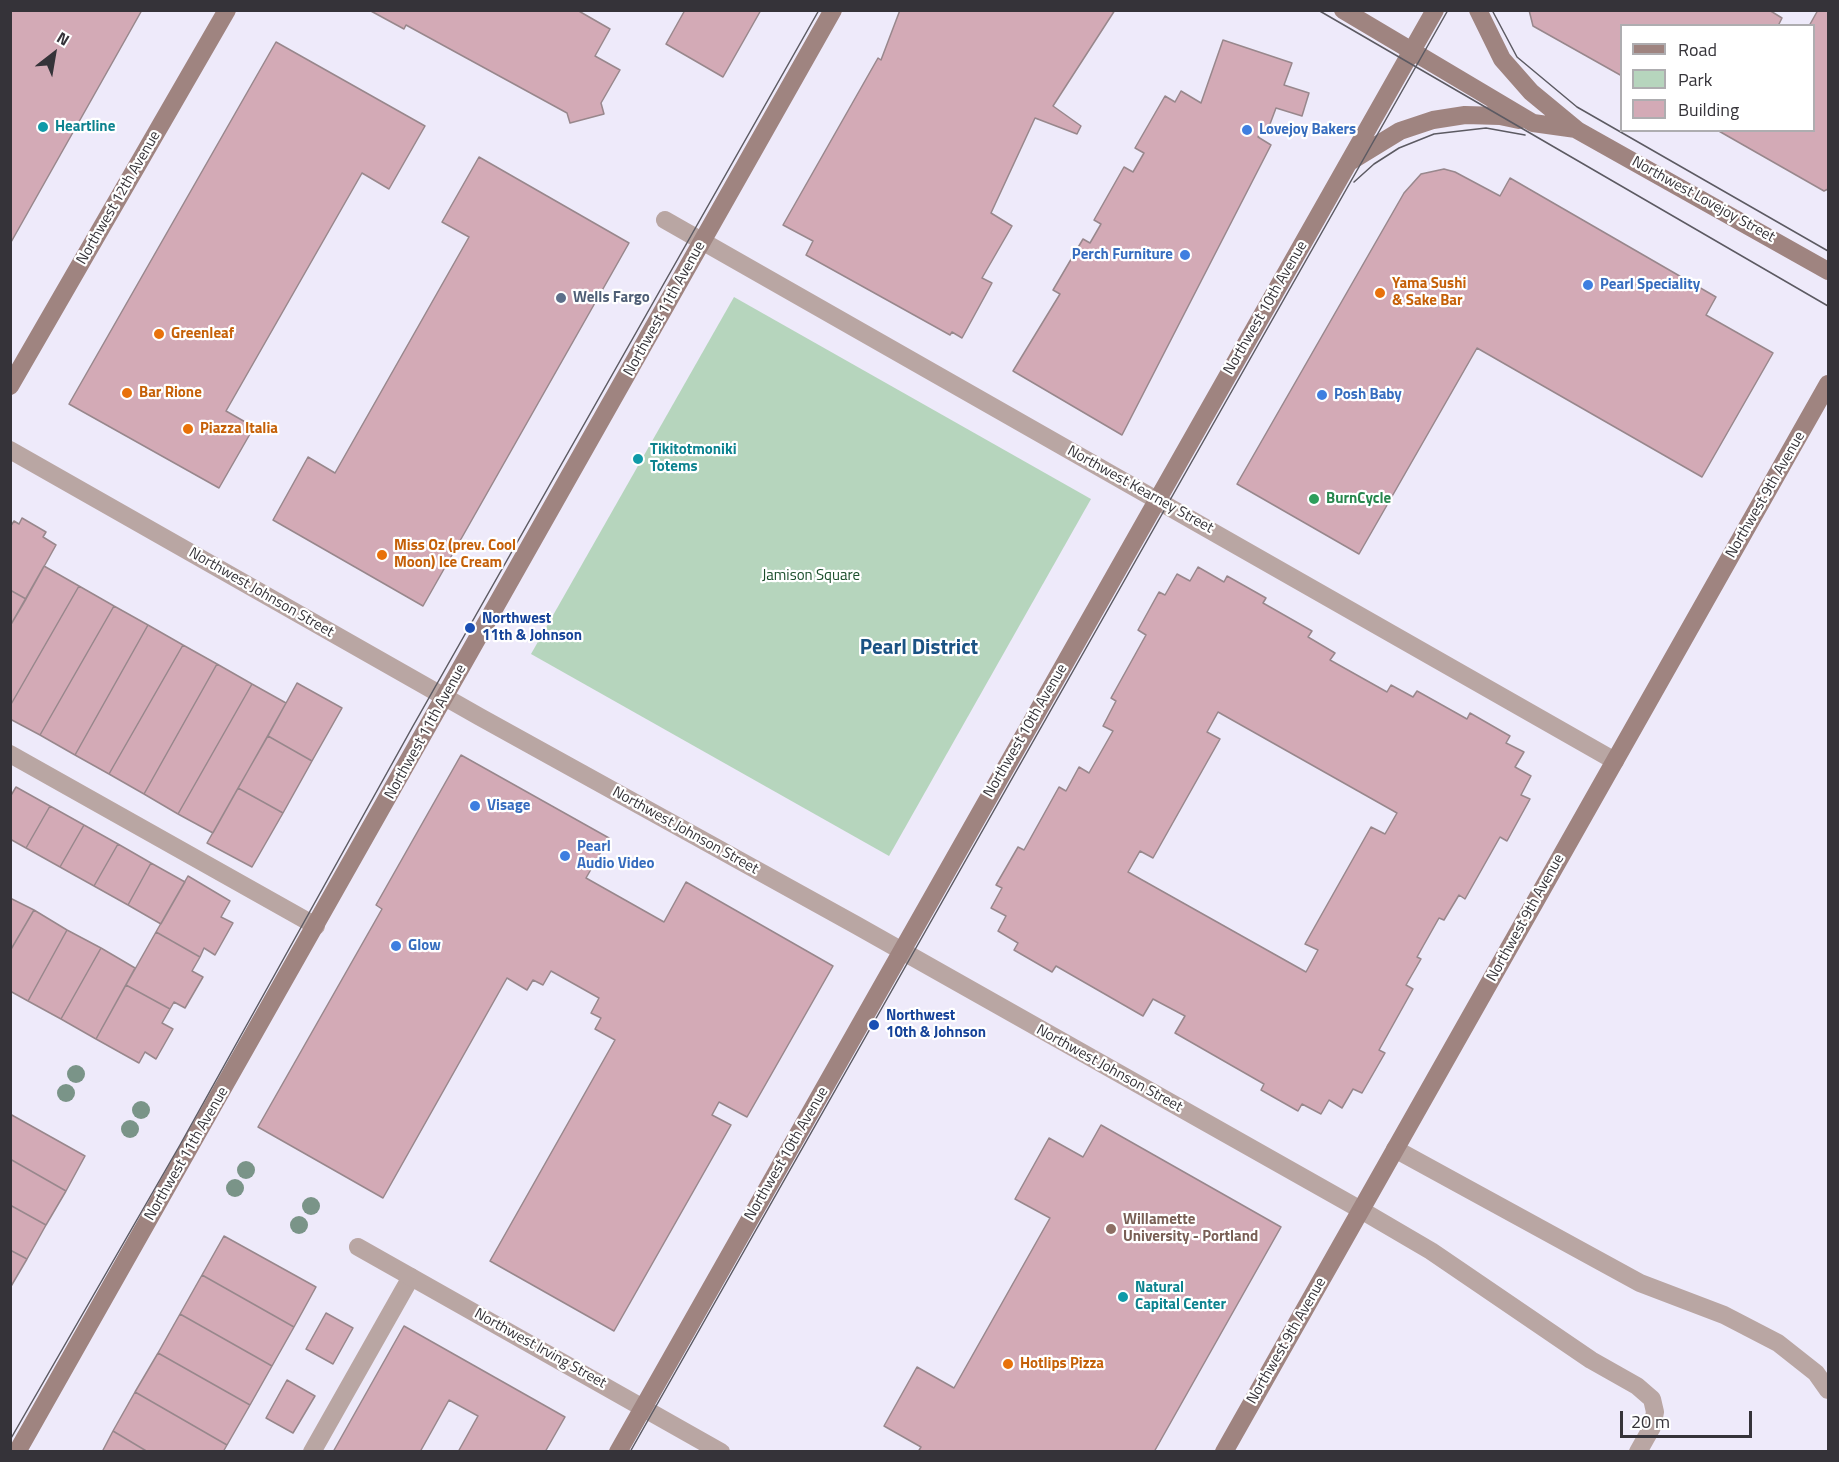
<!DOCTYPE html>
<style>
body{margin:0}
#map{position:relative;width:1839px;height:1462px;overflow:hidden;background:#eeeafa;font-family:"Titillium Web",sans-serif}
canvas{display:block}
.frame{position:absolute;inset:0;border:12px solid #353339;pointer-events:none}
.legend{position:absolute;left:1620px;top:24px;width:195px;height:108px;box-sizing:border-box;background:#fff;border:2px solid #aeadb0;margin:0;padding:8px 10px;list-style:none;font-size:18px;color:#353339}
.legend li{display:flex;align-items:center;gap:12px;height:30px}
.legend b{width:30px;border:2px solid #aeadb0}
.north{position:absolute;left:24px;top:24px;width:60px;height:60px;-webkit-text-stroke:4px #fff;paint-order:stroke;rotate:31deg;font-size:16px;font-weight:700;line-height:24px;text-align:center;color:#353339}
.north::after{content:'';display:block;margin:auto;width:21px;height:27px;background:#353339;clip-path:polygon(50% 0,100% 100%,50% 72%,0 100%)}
.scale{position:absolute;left:1620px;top:1411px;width:132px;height:27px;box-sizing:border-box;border:3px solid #353339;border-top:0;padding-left:8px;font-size:18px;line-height:21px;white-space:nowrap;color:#353339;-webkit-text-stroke:4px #fff;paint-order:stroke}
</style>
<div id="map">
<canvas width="1839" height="1462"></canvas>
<div class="frame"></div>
<ul class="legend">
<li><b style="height:8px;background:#9f8480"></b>Road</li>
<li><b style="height:16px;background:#b6d5bd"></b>Park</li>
<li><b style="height:16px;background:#d3aab6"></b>Building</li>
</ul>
<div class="north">N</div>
<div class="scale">20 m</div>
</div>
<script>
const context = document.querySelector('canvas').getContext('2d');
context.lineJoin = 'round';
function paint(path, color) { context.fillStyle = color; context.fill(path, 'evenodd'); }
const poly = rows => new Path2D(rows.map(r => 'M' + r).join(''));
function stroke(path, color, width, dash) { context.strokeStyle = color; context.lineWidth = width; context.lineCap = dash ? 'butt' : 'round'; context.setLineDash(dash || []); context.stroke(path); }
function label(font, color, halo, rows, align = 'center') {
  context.font = font + ' "Titillium Web",sans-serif'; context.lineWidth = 4.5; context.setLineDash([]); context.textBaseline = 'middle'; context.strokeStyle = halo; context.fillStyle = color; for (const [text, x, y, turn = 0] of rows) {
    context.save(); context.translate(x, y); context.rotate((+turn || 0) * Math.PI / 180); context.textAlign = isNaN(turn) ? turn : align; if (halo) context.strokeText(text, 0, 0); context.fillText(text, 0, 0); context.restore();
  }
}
const green = poly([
 [734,297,1091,499,889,856,531,654]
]);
const building = poly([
 [10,10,142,10,10,244,10,10],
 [369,10,577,10,610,29,595,56,620,70,601,103,604,114,570,123,567,113,406,25,404,29,369,10],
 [685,10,761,10,723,77,666,44,685,10],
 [900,10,1115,10,1053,106,1081,126,1077,134,1035,118,991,213,1012,226,982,278,992,283,962,338,952,332,950,335,806,255,813,241,783,225,878,58,881,60,900,10],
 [1529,10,1769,10,1782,18,1778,26,1622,26,1622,76,1533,26,1529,10],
 [1818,10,1828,10,1828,189,1824,191,1717,130,1814,130,1814,26,1809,26,1818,10],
 [1223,40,1292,63,1284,85,1309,93,1302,116,1276,108,1267,132,1263,129,1258,137,1271,145,1122,435,1013,371,1060,294,1053,290,1083,239,1090,243,1101,224,1094,220,1124,167,1133,172,1144,153,1135,148,1165,96,1175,102,1181,91,1201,103,1223,40],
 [276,42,425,126,389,189,362,173,226,411,254,427,219,488,69,404,276,42],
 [479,157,629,243,423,606,273,520,308,457,335,473,469,237,442,222,479,157],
 [1444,169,1455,172,1500,196,1510,178,1716,297,1706,315,1773,353,1702,477,1477,348,1359,554,1237,484,1404,193,1421,174,1444,169],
 [22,518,46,532,43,537,56,545,26,599,10,590,10,527,14,521,19,524,22,518],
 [44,566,79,586,10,706,10,626,44,566],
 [1198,567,1224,582,1227,576,1266,598,1263,603,1312,631,1308,637,1335,653,1330,660,1387,692,1391,685,1413,697,1417,691,1467,719,1470,713,1510,736,1506,743,1524,752,1515,767,1531,776,1521,795,1530,799,1507,841,1500,837,1465,899,1459,895,1444,920,1439,918,1417,957,1421,959,1406,985,1413,989,1379,1050,1385,1053,1362,1093,1353,1089,1342,1108,1329,1100,1321,1114,1302,1104,1298,1111,1261,1090,1264,1084,1175,1033,1185,1016,1153,999,1143,1016,1056,966,1052,972,1014,950,1018,943,998,931,1006,916,991,908,1002,888,996,885,1018,847,1024,850,1059,787,1066,791,1079,767,1089,773,1113,731,1103,726,1116,701,1111,698,1146,635,1138,630,1159,592,1165,595,1177,574,1190,581,1198,567],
 [1218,712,1397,813,1385,834,1371,827,1305,944,1318,950,1306,972,1128,872,1140,851,1153,858,1220,739,1207,732,1218,712],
 [79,586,114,606,40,735,10,719,10,706,79,586],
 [10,590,26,599,10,626,10,590],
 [114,606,148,625,75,755,40,735,114,606],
 [148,625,183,645,109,774,75,755,148,625],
 [183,645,217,664,144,794,109,774,183,645],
 [217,664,252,684,178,814,144,794,217,664],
 [297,683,342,708,312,761,268,736,297,683],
 [252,684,286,703,213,833,178,814,252,684],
 [268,736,312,761,283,813,238,788,268,736],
 [461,755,609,838,586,878,664,922,686,882,833,966,747,1117,719,1102,712,1115,731,1125,614,1331,490,1261,615,1040,595,1029,601,1018,591,1013,599,998,551,971,543,985,533,980,527,990,507,978,383,1198,258,1127,382,909,376,905,461,755],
 [16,787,50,806,26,848,10,839,10,797,16,787],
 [238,788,283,813,252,867,207,843,238,788],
 [50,806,84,825,60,867,26,848,50,806],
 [84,825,118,844,94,886,60,867,84,825],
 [118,844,151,863,128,905,94,886,118,844],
 [151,863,185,882,161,924,128,905,151,863],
 [188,876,230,901,221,917,233,923,215,955,204,948,200,957,156,932,188,876],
 [10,898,34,910,10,951,10,898],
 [34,910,67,930,28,1001,10,991,10,951,34,910],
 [67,930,101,948,61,1019,28,1001,67,930],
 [156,932,200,957,192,971,203,977,185,1008,174,1002,170,1009,126,985,156,932],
 [101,948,135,968,96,1039,61,1019,101,948],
 [126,985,170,1009,162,1023,173,1029,156,1059,145,1052,139,1063,96,1039,126,985],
 [10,1114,85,1156,66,1191,10,1159,10,1114],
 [1101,1125,1281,1227,1154,1452,918,1452,921,1447,884,1426,917,1367,954,1388,1050,1218,1015,1199,1049,1138,1083,1157,1101,1125],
 [10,1159,66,1191,46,1225,10,1205,10,1159],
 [10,1205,46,1225,27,1259,10,1250,10,1205],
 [224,1236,316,1287,294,1327,202,1275,224,1236],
 [10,1250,27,1259,10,1288,10,1250],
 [202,1275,294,1327,272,1366,180,1314,202,1275],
 [326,1313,353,1328,333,1364,306,1349,326,1313],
 [180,1314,272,1366,250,1405,158,1353,180,1314],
 [404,1326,565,1417,545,1452,458,1452,478,1416,449,1400,420,1452,333,1452,404,1326],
 [158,1353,250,1405,227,1445,135,1392,158,1353],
 [287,1380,315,1396,293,1433,266,1418,287,1380],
 [135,1392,227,1445,223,1452,148,1452,113,1431,135,1392],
 [113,1431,148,1452,102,1452,113,1431]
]);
const lane = poly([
 [10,754,316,926],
 [1395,1149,1640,1283,1724,1315,1778,1343,1816,1373,1828,1390],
 [1361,1210,1431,1251,1591,1360,1637,1386,1652,1399,1655,1412,1652,1427,1638,1452],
 [312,1452,411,1277]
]);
const street = poly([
 [665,220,1615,761],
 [10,450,480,717,856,925,1361,1210],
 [358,1247,721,1452]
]);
const secondary = poly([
 [1343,10,1533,123,1576,129],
 [1478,10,1502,59,1531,92,1577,130,1828,271],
 [1351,161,1400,131,1433,120,1465,115,1500,116,1519,120],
 [10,386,227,10],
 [17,1452,833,10],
 [618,1452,1435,10],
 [1224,1452,1828,384]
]);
const tram = poly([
 [1318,10,1828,306],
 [1492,10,1517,57,1577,107,1828,251],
 [1354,182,1374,164,1399,148,1434,134,1486,128,1525,135],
 [10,1440,180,1145,413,726,819,10],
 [630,1452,1448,10]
]);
const trees = [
 [76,1074],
 [66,1093],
 [141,1110],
 [130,1129],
 [246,1170],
 [235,1188],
 [311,1206],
 [299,1225]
];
const markers = [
 [43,127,6,"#0f9aa8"],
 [1247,130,6,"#3f7fe0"],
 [1185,255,6,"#3f7fe0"],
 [1588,285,6,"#3f7fe0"],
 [1380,293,6,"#e8710a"],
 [561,298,6,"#5c6f8a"],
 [159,334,6,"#e8710a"],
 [127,393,6,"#e8710a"],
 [1322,395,6,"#3f7fe0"],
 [188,429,6,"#e8710a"],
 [638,459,6,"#0f9aa8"],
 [1314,499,6,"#2e9e5b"],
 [382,555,6,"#e8710a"],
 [470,628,6,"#1a4fb4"],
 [475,806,6,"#3f7fe0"],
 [565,856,6,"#3f7fe0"],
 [396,946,6,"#3f7fe0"],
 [874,1025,6,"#1a4fb4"],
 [1111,1229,6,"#8d6e63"],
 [1123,1297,6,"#0f9aa8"],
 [1008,1364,6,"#e8710a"]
];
const cultureNames = [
 ["Heartline",55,127],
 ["Tikitotmoniki",650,450],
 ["Totems",650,467],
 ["Natural",1135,1288],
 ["Capital Center",1135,1305]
];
const shopNames = [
 ["Lovejoy Bakers",1259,130],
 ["Perch Furniture",1173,255,"right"],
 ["Pearl Speciality",1600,285],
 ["Posh Baby",1334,395],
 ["Visage",487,806],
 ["Pearl",577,847],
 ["Audio Video",577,864],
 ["Glow",408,946]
];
const streetNames = [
 ["Northwest 12th Avenue",119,198,-60],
 ["Northwest Lovejoy Street",1703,200,29],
 ["Northwest 10th Avenue",1266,308,-60],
 ["Northwest 11th Avenue",665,309,-61],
 ["Northwest Kearney Street",1140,490,29],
 ["Northwest 9th Avenue",1766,495,-60],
 ["Northwest Johnson Street",261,593,30],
 ["Northwest 10th Avenue",1026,731,-60],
 ["Northwest 11th Avenue",426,732,-61],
 ["Northwest Johnson Street",685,831,29],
 ["Northwest 9th Avenue",1526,918,-61],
 ["Northwest Johnson Street",1109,1069,29],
 ["Northwest 11th Avenue",187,1154,-60],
 ["Northwest 10th Avenue",787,1154,-60],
 ["Northwest 9th Avenue",1287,1341,-60],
 ["Northwest Irving Street",540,1349,29]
];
const foodNames = [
 ["Yama Sushi",1392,284],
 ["& Sake Bar",1392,301],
 ["Greenleaf",171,334],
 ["Bar Rione",139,393],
 ["Piazza Italia",200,429],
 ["Miss Oz (prev. Cool",394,546],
 ["Moon) Ice Cream",394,563],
 ["Hotlips Pizza",1020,1364]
];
const serviceNames = [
 ["Wells Fargo",573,298]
];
const leisureNames = [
 ["BurnCycle",1326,499]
];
const parkNames = [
 ["Jamison Square",811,576]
];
const transitNames = [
 ["Northwest",482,619],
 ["11th & Johnson",482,636],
 ["Northwest",886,1016],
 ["10th & Johnson",886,1033]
];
const educationNames = [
 ["Willamette",1123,1220],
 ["University - Portland",1123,1237]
];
const districtNames = [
 ["Pearl District",919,649]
];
paint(green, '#b6d5bd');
paint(building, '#d3aab6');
stroke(building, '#98878c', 1.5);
stroke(lane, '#b9a6a3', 18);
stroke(street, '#b9a6a3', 18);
stroke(secondary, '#9f8480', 18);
stroke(tram, '#5c5a62', 1.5);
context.fillStyle = '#7a9488';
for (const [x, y] of trees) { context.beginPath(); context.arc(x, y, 9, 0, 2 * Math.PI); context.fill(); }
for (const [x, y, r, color] of markers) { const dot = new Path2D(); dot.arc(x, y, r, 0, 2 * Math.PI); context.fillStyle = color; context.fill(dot); stroke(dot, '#fff', 2); }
label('bold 15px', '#0d838f', '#fff', cultureNames, 'left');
label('bold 15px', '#366cbe', '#fff', shopNames, 'left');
label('15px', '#353339', '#fff', streetNames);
label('bold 15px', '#c56008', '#fff', foodNames, 'left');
label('bold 15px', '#4e5e75', '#fff', serviceNames, 'left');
label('bold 15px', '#27864d', '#fff', leisureNames, 'left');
label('15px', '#1b4e2b', '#fff', parkNames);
label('bold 15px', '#164399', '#fff', transitNames, 'left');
label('bold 15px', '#785e54', '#fff', educationNames, 'left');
label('bold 21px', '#1a5283', '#fff', districtNames);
</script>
